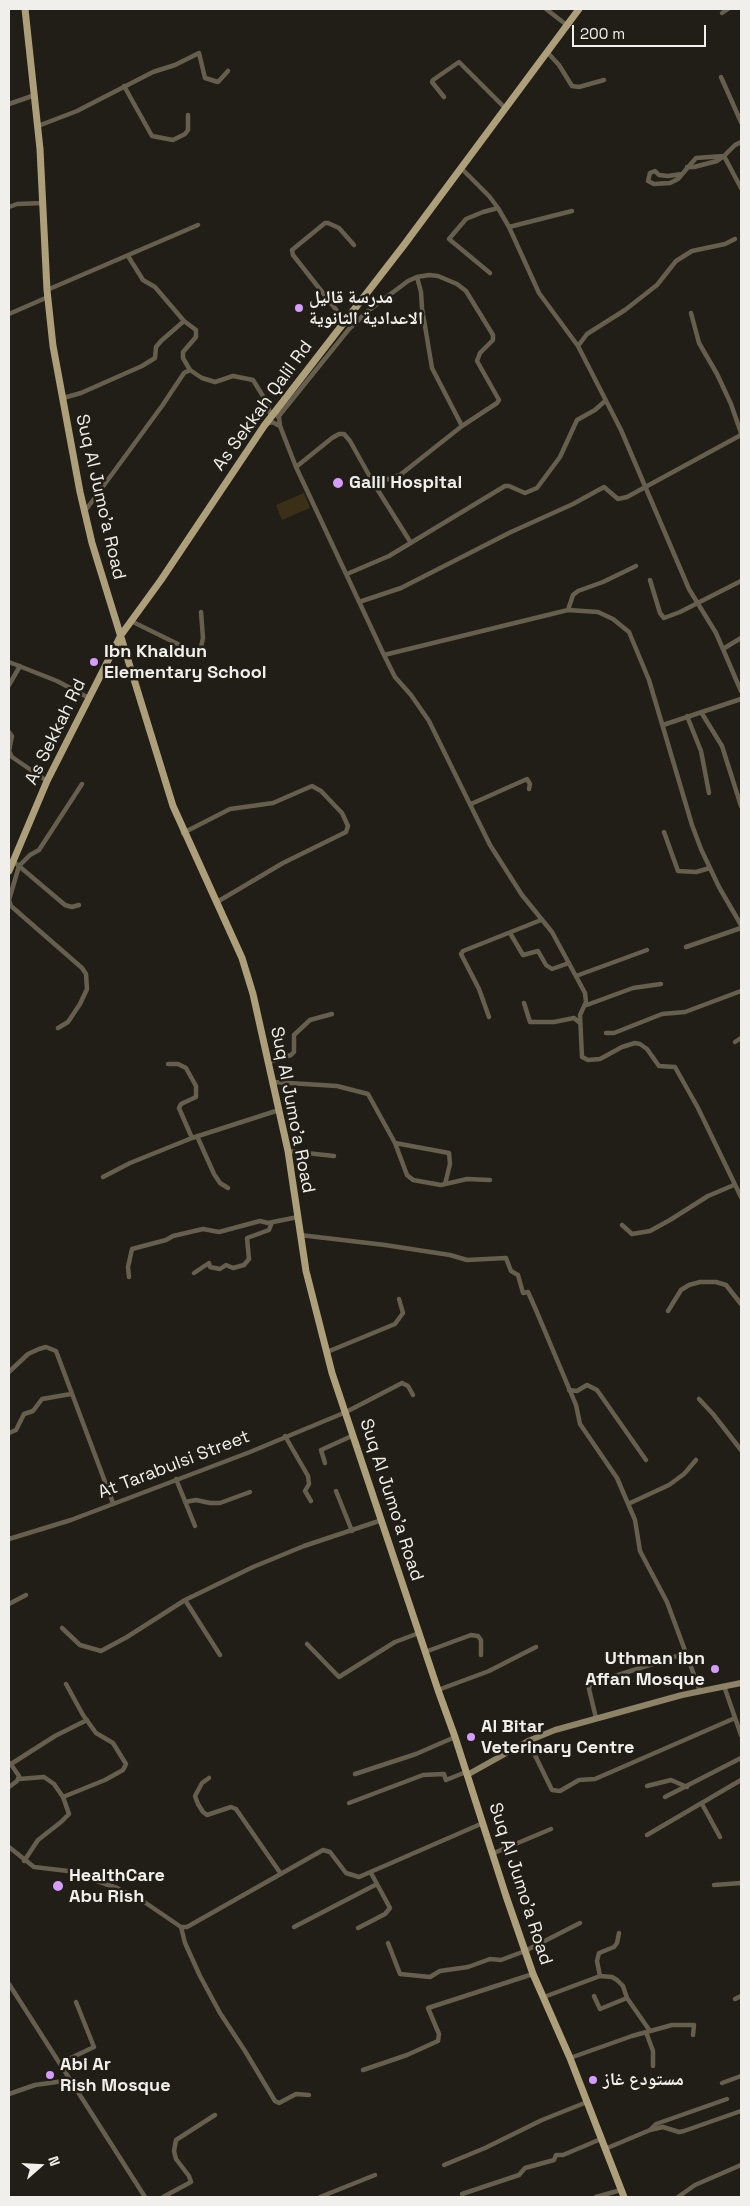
<!DOCTYPE html>
<meta charset="utf-8">
<style>
body{margin:0}
#map{position:relative;width:750px;height:2206px;overflow:hidden;background:#211e17;font-family:"Space Grotesk",sans-serif}
canvas{display:block}
.frame{position:absolute;inset:0;border:10px solid #f1efeb;pointer-events:none}
.north{position:absolute;left:15px;top:2141px;width:50px;height:50px;-webkit-text-stroke:4px #211e17;paint-order:stroke;rotate:71deg;font-size:14px;font-weight:700;line-height:20px;text-align:center;color:#f1efeb}
.north::after{content:'';display:block;margin:auto;width:18px;height:22px;background:#f1efeb;clip-path:polygon(50% 0,100% 100%,50% 72%,0 100%)}
.scale{position:absolute;left:572px;top:25px;width:134px;height:22px;box-sizing:border-box;border:2px solid #f1efeb;border-top:0;padding-left:6px;font-size:15px;line-height:18px;white-space:nowrap;color:#f1efeb;-webkit-text-stroke:4px #211e17;paint-order:stroke}
</style>
<div id="map">
<canvas width="750" height="2206"></canvas>
<div class="frame"></div>
<div class="north">N</div>
<div class="scale">200 m</div>
</div>
<script>
const context = document.querySelector('canvas').getContext('2d');
context.lineJoin = 'round';
function paint(path, color) { context.fillStyle = color; context.fill(path, 'evenodd'); }
const poly = rows => new Path2D(rows.map(r => 'M' + r).join(''));
function stroke(path, color, width, dash) { context.strokeStyle = color; context.lineWidth = width; context.lineCap = dash ? 'butt' : 'round'; context.setLineDash(dash || []); context.stroke(path); }
function label(font, color, halo, rows, align = 'center') {
  context.font = font + ' "Space Grotesk","Noto Naskh Arabic",sans-serif'; context.lineWidth = 5; context.setLineDash([]); context.textBaseline = 'middle'; context.strokeStyle = halo; context.fillStyle = color; for (const [text, x, y, turn = 0] of rows) {
    context.save(); context.translate(x, y); context.rotate((+turn || 0) * Math.PI / 180); context.textAlign = isNaN(turn) ? turn : align; if (halo) context.strokeText(text, 0, 0); context.fillText(text, 0, 0); context.restore();
  }
}
const green = poly([
 [304,493,310,508,282,520,276,505]
]);
const street = poly([
 [546,9,568,26],
 [722,13,728,9],
 [548,53,559,65,572,86,579,87,604,80],
 [721,77,741,122],
 [124,86,152,136,173,140,185,134,188,130,188,115],
 [444,97,432,82,433,80,459,62,505,108],
 [9,104,35,95],
 [38,126,77,111,153,72,175,65,199,53,205,78,218,82,228,71],
 [687,167,694,167,717,161,724,156,741,188],
 [461,168,489,196,498,208,509,227,539,293,578,346,621,430,689,589,716,633,741,691],
 [682,174,668,176,659,175,655,171,650,173,648,181,654,184,670,183,678,179,696,158,724,156,735,145,741,142],
 [9,207,17,204,43,203],
 [509,227,572,211],
 [490,273,449,239,466,219,483,212,498,208],
 [417,277,421,292,422,308,432,368,462,426],
 [47,290,198,225],
 [691,313,699,343,717,374,731,404,741,433],
 [9,314,48,297],
 [345,321,293,255,292,250,325,223,328,223,339,228,354,245],
 [578,346,587,334,625,310,657,285,676,261,692,251,725,244,735,239],
 [190,370,202,378,215,382,233,376,253,380,266,401,271,416],
 [63,398,81,393,142,366,155,358,156,347,161,341,184,321],
 [278,409,280,426,296,467,384,655,568,610,598,612,613,619,629,632,649,680,692,825,701,849,719,887,741,925],
 [278,417,349,329,368,311,408,281,417,277,429,275,438,276,457,284,466,291,493,335,493,340,480,353,477,361,499,400,497,403,462,426,400,475,374,484,350,441,344,434,339,434,332,438,296,467],
 [266,424,272,422,280,426],
 [374,484,411,543],
 [85,511,162,406,184,373,190,370,183,358,183,352,196,337,196,330,184,321,155,287,143,280,128,256],
 [347,574,389,556,505,486,509,486,525,493,537,488,560,457,577,420,595,410,605,401],
 [650,580,660,613,664,618,680,612,741,581],
 [359,602,401,588,511,532,573,504,604,487,618,499,627,497,741,435],
 [568,610,573,595,578,591,603,582,636,566],
 [131,621,194,652,201,647,203,638,201,612],
 [723,649,741,638],
 [384,655,395,677,411,695,429,721,490,845,522,895,552,932,585,993,586,1002,580,1015,582,1057,588,1060,600,1059,622,1047,635,1043,640,1044,647,1049,659,1066,675,1067,698,1108,741,1197],
 [9,662,57,681,89,698],
 [9,685,20,666],
 [701,712,722,746,741,806],
 [687,716,701,751,709,793],
 [663,725,741,699],
 [9,732,12,736,9,751,12,757,47,781],
 [471,804,527,779,530,784,529,789],
 [664,832,678,871,696,872,710,868],
 [183,833,230,809,273,803,312,786,321,791,342,813,348,826,346,832,283,863,217,902],
 [13,861,65,905,72,907,79,905],
 [510,933,523,955,538,951,546,965,552,969,569,963],
 [686,947,741,928],
 [576,976,647,950],
 [524,1003,530,1022,554,1022,574,1018,580,1023],
 [584,1006,633,988,661,984],
 [489,1017,479,989,461,954,463,951,541,920],
 [58,1028,68,1022,80,1004,87,989,86,974,82,968,11,906,9,900,19,866,30,855,39,850,82,784],
 [606,1033,614,1033,662,1014,685,1012,741,991],
 [735,1042,741,1038],
 [269,1062,291,1055,294,1052,294,1035,310,1020,332,1014],
 [168,1064,178,1064,186,1068,196,1086,196,1097,181,1104,179,1108,192,1138],
 [273,1082,337,1086,368,1094,395,1143,407,1175,413,1180,441,1185,467,1179,490,1180],
 [197,1136,214,1174,220,1183,228,1188],
 [395,1143,449,1153,450,1164,445,1184],
 [288,1151,334,1156],
 [103,1177,130,1163,192,1138,279,1110],
 [622,1225,632,1234,650,1231,670,1220,708,1196,734,1185],
 [300,1235,385,1245,450,1255,467,1260,506,1258,511,1271,518,1275,523,1293,528,1292,536,1310,576,1405,580,1424,617,1478,635,1520,640,1551,667,1602,700,1691],
 [194,1273,209,1263,210,1267,220,1269,226,1265,233,1268,244,1265,249,1259,247,1238,269,1230,272,1222],
 [129,1277,128,1267,132,1249,166,1240,173,1236,203,1229,219,1232,260,1221,268,1223,298,1217],
 [668,1311,681,1290,689,1285,700,1282,716,1282,726,1285,741,1304],
 [327,1352,395,1324,403,1313,399,1299],
 [9,1372,28,1354,39,1349,46,1347,56,1351,113,1503],
 [569,1390,577,1391,587,1385,597,1390,646,1460],
 [699,1399,713,1414,741,1450],
 [9,1433,16,1430,24,1414,33,1411,42,1399,71,1394],
 [285,1436,308,1476,309,1484,305,1491,311,1501],
 [325,1463,321,1450,354,1435],
 [176,1479,195,1526],
 [336,1491,352,1531],
 [185,1502,196,1500,210,1503,220,1503,250,1492],
 [628,1504,669,1485,684,1474,696,1460],
 [9,1539,71,1520,250,1452,346,1412,402,1383,408,1386,413,1395],
 [185,1600,220,1655],
 [9,1604,26,1595],
 [62,1628,80,1645,101,1651,127,1637,185,1600,253,1567,304,1546,382,1520],
 [307,1644,339,1677,395,1642,419,1633],
 [425,1652,471,1635,478,1636,481,1640,481,1655],
 [724,1686,741,1735],
 [438,1690,489,1671,536,1647],
 [596,1718,589,1689,590,1684,687,1653],
 [528,1741,552,1790,560,1791,579,1780,595,1779,735,1718],
 [11,1764,55,1736,87,1720],
 [355,1774,416,1754,455,1737],
 [209,1778,202,1783,195,1796,198,1804,203,1812,207,1815,231,1807,236,1809,281,1874],
 [19,1779,44,1777,54,1784,63,1797,69,1814,61,1822,38,1840,24,1861],
 [647,1786,671,1780,687,1787],
 [9,1787,17,1781,19,1776,10,1763],
 [63,1797,105,1780,123,1770,126,1764,113,1743,96,1733,83,1715,66,1684],
 [665,1797,741,1758],
 [349,1803,423,1775,444,1774,446,1780,466,1772],
 [702,1804,720,1837],
 [647,1835,741,1780],
 [9,1847,34,1867,68,1871,117,1888,140,1899,181,1927,187,1927,323,1850,330,1852,346,1873,359,1877,483,1823],
 [494,1853,551,1829],
 [714,1885,741,1883],
 [181,1927,185,1943,200,1976,220,2013,245,2051,275,2101,279,2103,296,2094,309,2095],
 [294,1927,377,1884],
 [358,1928,385,1914,390,1908,371,1873],
 [388,1943,400,1974,430,1977,440,1971,468,1967,490,1959,501,1960,525,1951,580,1923],
 [600,1976,597,1961,599,1953,614,1947,617,1943,619,1933],
 [9,1984,145,2197],
 [594,1996,600,2009,627,1998],
 [544,1997,600,1976,612,1977,617,1980,623,1986,627,1998,650,2031],
 [735,1999,741,1996],
 [646,2032,653,2051,653,2066],
 [570,2058,632,2036,672,2025,694,2025,693,2035],
 [60,2063,94,2047,76,2002],
 [363,2070,407,2055,438,2041,439,2034,428,2008,533,1974],
 [722,2083,741,2076],
 [9,2094,35,2085,71,2080],
 [651,2129,656,2124,727,2099],
 [605,2149,650,2130,663,2127,679,2132,684,2131,741,2111],
 [444,2165,485,2148,542,2120,587,2102],
 [462,2194,519,2175,525,2168,554,2160,556,2155,563,2155,601,2139],
 [163,2197,191,2182,189,2176,176,2159,174,2151,176,2140,215,2115],
 [320,2197,375,2175],
 [596,2197,621,2190],
 [678,2197,695,2185,741,2165]
]);
const secondary = poly([
 [467,1775,528,1741,555,1730,682,1695,741,1683]
]);
const primary = poly([
 [25,9,40,149,47,290,53,346,80,492,92,543,173,806,242,958,253,994,288,1151,306,1271,332,1373,438,1690,455,1737,506,1896,533,1974,570,2058,624,2197],
 [9,871,47,781,121,635,161,580,264,426,404,245,579,9]
]);
const markers = [
 [299,308,5,"#d49cfc"],
 [338,483,6,"#d49cfc"],
 [94,662,5,"#d49cfc"],
 [715,1669,5,"#d49cfc"],
 [471,1737,5,"#d49cfc"],
 [58,1886,6,"#d49cfc"],
 [50,2075,5,"#d49cfc"],
 [593,2080,5,"#d49cfc"]
];
const poiNames = [
 ["مدرسة قاليل",309,298],
 ["الاعدادية الثانوية",309,319],
 ["Galil Hospital",349,483],
 ["Ibn Khaldun",104,652],
 ["Elementary School",104,673],
 ["Uthman ibn",705,1659,"right"],
 ["Affan Mosque",705,1680,"right"],
 ["Al Bitar",481,1727],
 ["Veterinary Centre",481,1748],
 ["HealthCare",69,1876],
 ["Abu Rish",69,1897],
 ["Abi Ar",60,2065],
 ["Rish Mosque",60,2086],
 ["مستودع غاز",603,2080]
];
const streetNames = [
 ["As Sekkah Qalil Rd",263,406,-54],
 ["Suq Al Jumo’a Road",100,497,77],
 ["As Sekkah Rd",56,732,-64],
 ["Suq Al Jumo’a Road",292,1110,79],
 ["At Tarabulsi Street",174,1465,-21],
 ["Suq Al Jumo’a Road",391,1500,72],
 ["Suq Al Jumo’a Road",520,1884,72]
];
paint(green, '#3b3017');
stroke(street, '#665f4d', 4.5);
stroke(secondary, '#8e8367', 6);
stroke(primary, '#ae9f7b', 7);
for (const [x, y, r, color] of markers) { const dot = new Path2D(); dot.arc(x, y, r, 0, 2 * Math.PI); context.fillStyle = color; context.fill(dot); stroke(dot, '#211e17', 2); }
label('bold 18px', '#f1efeb', '#211e17', poiNames, 'left');
label('18px', '#f1efeb', '#211e17', streetNames);
</script>
